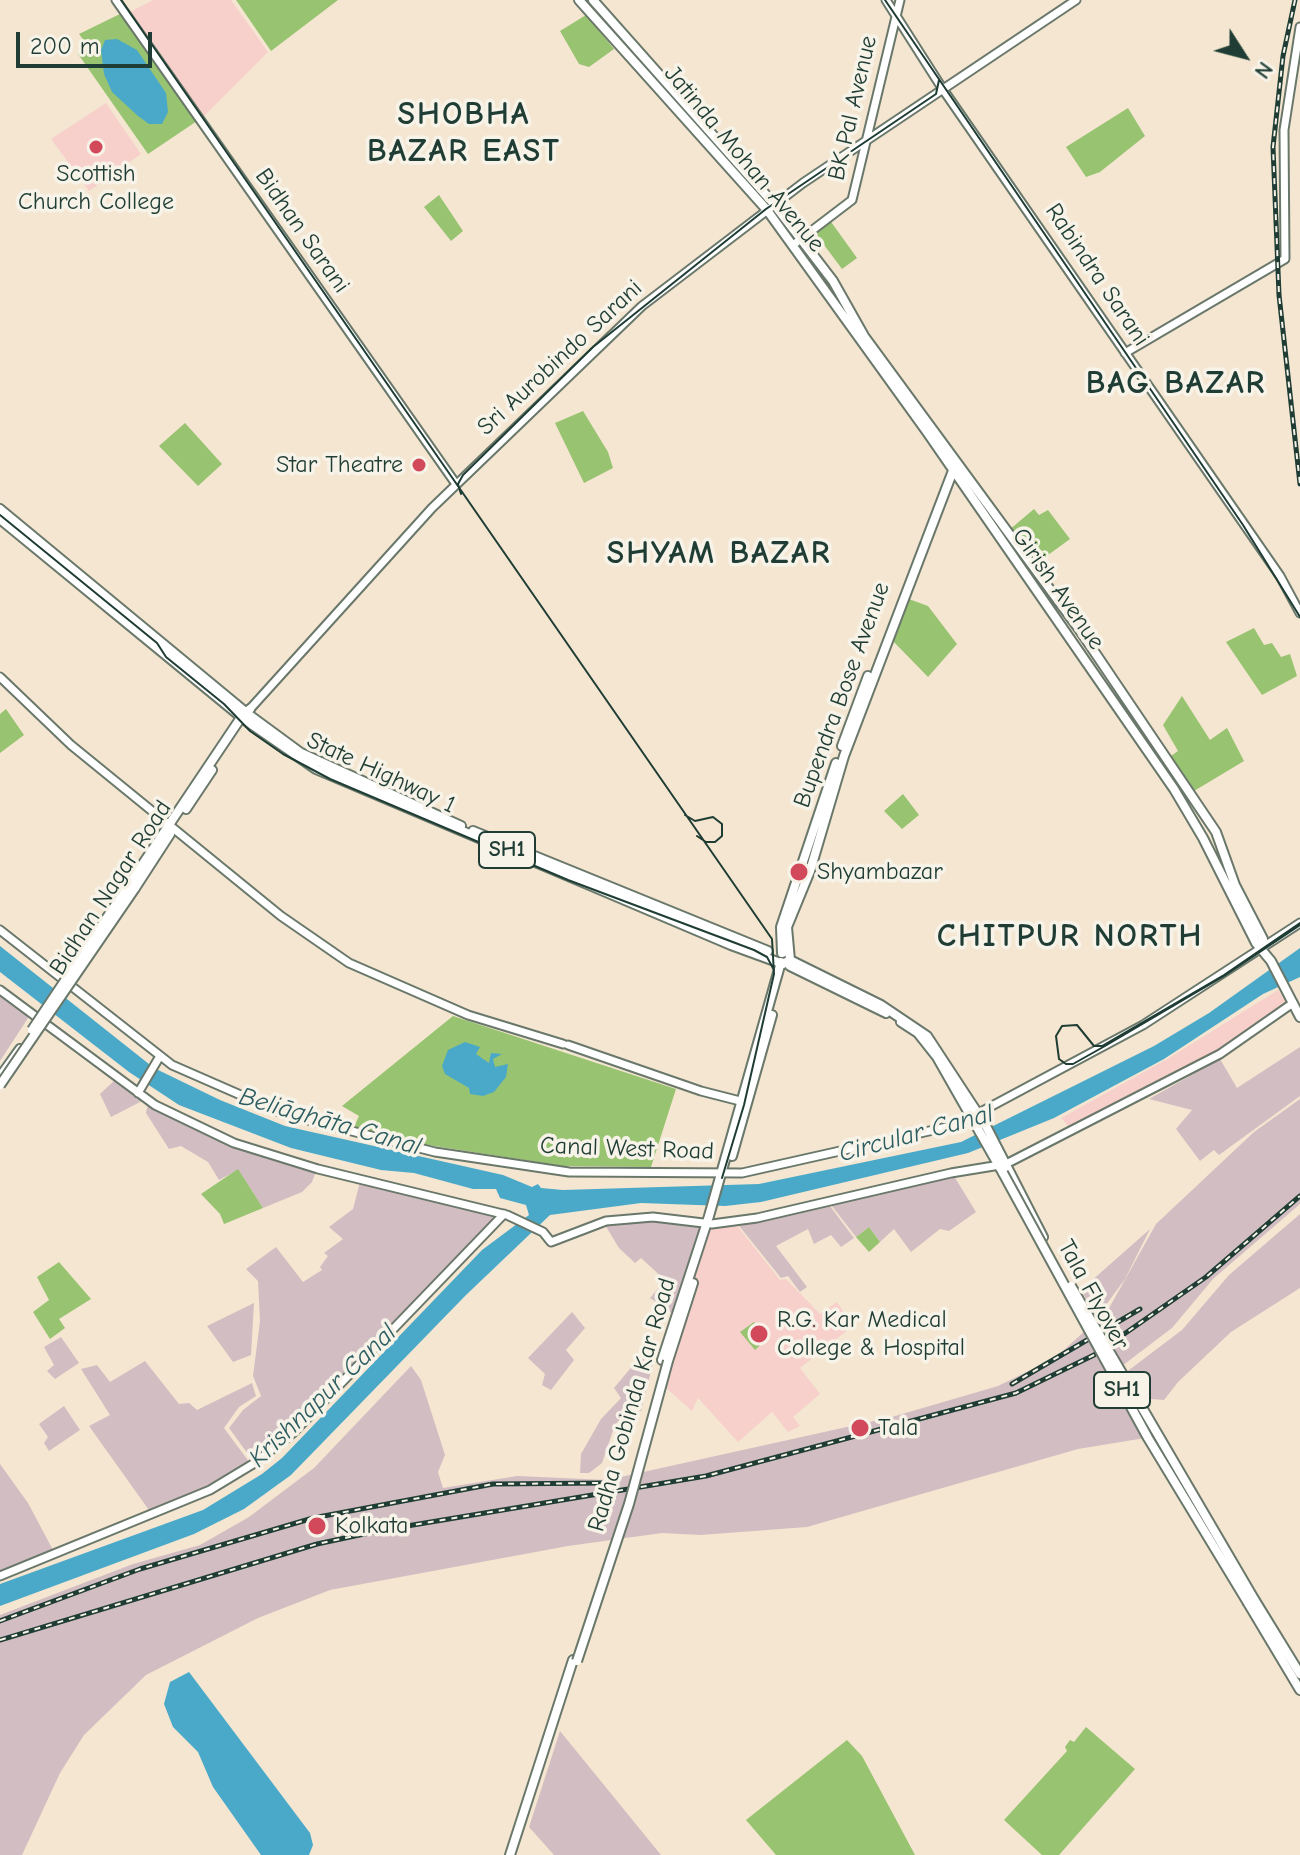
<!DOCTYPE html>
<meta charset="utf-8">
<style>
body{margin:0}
#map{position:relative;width:1300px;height:1855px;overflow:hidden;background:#f4e6d1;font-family:"Comic Neue",sans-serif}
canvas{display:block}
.north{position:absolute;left:1204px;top:16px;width:80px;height:80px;-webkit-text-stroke:6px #f7f3e8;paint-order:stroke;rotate:126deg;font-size:22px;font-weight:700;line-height:32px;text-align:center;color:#1f3d34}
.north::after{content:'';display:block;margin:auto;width:28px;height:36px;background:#1f3d34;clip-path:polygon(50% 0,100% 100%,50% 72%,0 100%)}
.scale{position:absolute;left:16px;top:32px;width:136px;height:36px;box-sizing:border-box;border:4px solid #1f3d34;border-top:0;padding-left:10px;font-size:24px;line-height:28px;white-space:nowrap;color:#1f3d34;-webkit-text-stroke:6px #f7f3e8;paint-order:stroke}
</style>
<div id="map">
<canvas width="1300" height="1855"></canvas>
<div class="north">N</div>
<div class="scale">200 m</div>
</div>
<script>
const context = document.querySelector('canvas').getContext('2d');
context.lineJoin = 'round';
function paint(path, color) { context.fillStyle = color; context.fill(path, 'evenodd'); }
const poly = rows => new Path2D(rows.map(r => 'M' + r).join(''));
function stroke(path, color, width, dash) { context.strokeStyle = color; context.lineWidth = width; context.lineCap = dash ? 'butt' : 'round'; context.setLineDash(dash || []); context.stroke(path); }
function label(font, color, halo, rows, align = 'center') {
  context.font = font + ' "Comic Neue",sans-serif'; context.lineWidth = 7; context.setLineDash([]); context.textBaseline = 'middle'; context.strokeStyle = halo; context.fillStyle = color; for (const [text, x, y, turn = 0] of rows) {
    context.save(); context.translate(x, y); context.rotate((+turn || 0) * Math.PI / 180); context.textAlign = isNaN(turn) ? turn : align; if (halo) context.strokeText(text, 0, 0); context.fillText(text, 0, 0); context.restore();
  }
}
const built = poly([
 [153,0,231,0,268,52,203,117,130,12],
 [106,103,141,154,89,191,51,139],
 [1278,990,1288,1006,1221,1048,1070,1128,1061,1118,1169,1058],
 [735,1223,780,1280,786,1279,820,1314,837,1302,853,1326,800,1368,820,1394,793,1417,800,1426,788,1432,772,1412,738,1442,698,1398,692,1411,665,1387,673,1342,708,1225]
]);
const industrial = poly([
 [0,993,30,1015,0,1061],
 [1300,1047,1300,1096,1219,1155,1214,1150,1200,1161,1176,1129,1192,1110,1149,1099,1220,1059,1237,1088],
 [117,1078,144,1100,111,1117,100,1094],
 [1300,1099,1300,1204,1213,1279,1172,1328,1110,1375,1145,1438,1078,1449,807,1527,701,1535,662,1533,568,1546,330,1590,258,1618,146,1675,84,1735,60,1773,22,1855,0,1855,0,1615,133,1564,200,1545,249,1517,314,1468,411,1366,421,1380,445,1455,438,1472,443,1488,517,1476,607,1480,892,1417,998,1386,1055,1358,1108,1310,1156,1224,1254,1132],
 [148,1104,316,1171,312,1182,302,1192,263,1208,238,1170,219,1180,208,1162,181,1146,169,1149,146,1113],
 [954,1176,976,1212,949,1231,940,1229,911,1252,894,1229,880,1242,869,1227,856,1237,828,1201],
 [360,1182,498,1218,292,1431,253,1461,229,1428,243,1410,261,1396,253,1376,260,1321,258,1281,246,1269,276,1247,303,1282,322,1270,320,1267,328,1256,324,1253,343,1239,329,1227,353,1209],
 [827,1202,854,1238,841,1247,831,1235,814,1244,808,1229,776,1246,807,1287,800,1292,788,1276,781,1278,736,1222],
 [1300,1214,1300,1288,1231,1332,1178,1382,1164,1400,1151,1399,1125,1373,1182,1330,1229,1275],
 [650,1221,700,1226,675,1315,650,1298,665,1280,641,1258,635,1263,619,1248,605,1225],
 [1150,1229,1125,1279,1097,1317,1081,1290],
 [254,1303,251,1355,233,1362,207,1326],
 [572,1312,585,1328,566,1350,574,1360,551,1390,542,1385,545,1374,528,1358],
 [61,1337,79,1363,55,1379,47,1371,54,1365,44,1347],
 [651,1352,655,1355,641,1411,631,1407,615,1425,602,1463,589,1473,580,1473,581,1454,601,1419,621,1398,614,1388,634,1364],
 [145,1361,179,1404,189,1403,197,1410,252,1383,256,1396,239,1407,224,1428,250,1463,228,1479,151,1513,89,1426,110,1415,81,1369,97,1365,110,1382],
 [64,1406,80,1430,49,1451,44,1443,48,1437,39,1424],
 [0,1464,28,1503,54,1552,0,1575],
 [560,1731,661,1855,554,1855,529,1827]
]);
const green = poly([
 [236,0,338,0,271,51],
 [122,13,197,121,148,154,78,54,89,47,79,34],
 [586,15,614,49,589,67,579,64,560,31],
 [1128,108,1145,136,1100,172,1086,177,1066,147],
 [439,195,463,231,451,241,424,207],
 [829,219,857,258,842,269,813,230],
 [583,411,608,452,613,468,584,483,555,423],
 [185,423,222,464,198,486,159,446],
 [1034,509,1039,515,1048,510,1070,539,1026,571,1002,536],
 [906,598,928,606,957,644,928,677,890,638],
 [1254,628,1264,645,1272,643,1281,657,1290,654,1297,676,1262,695,1226,642],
 [1182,696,1210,740,1227,728,1244,761,1184,797,1162,762,1178,751,1163,725],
 [6,709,24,735,0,753,0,714],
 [903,794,919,815,902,829,884,811],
 [453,1016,676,1089,651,1167,563,1166,428,1145,354,1127,359,1116,342,1106],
 [238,1169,263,1208,224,1224,220,1214,201,1194],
 [869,1227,880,1242,869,1252,856,1237],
 [59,1262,91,1299,59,1319,65,1328,50,1339,33,1312,49,1300,37,1277],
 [754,1322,767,1339,755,1350,740,1332],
 [1086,1727,1135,1769,1059,1855,1042,1855,1004,1820,1067,1751,1065,1747,1070,1740,1074,1742],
 [847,1740,862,1756,915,1855,776,1855,746,1820]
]);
const water = poly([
 [117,39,137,50,166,93,168,112,162,124,149,124,138,116,112,92,104,74,101,50,105,40],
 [0,946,154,1068,220,1100,285,1126,503,1175,532,1187,538,1184,541,1188,563,1190,759,1184,961,1142,1154,1046,1209,1013,1300,948,1300,977,1263,994,1164,1059,1054,1118,968,1153,761,1202,725,1206,641,1203,550,1215,466,1295,291,1475,244,1509,194,1534,0,1606,0,1584,203,1510,262,1474,282,1458,482,1250,529,1215,526,1205,500,1198,496,1189,473,1189,414,1173,381,1170,291,1148,179,1105,129,1072,0,972],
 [465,1042,480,1047,476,1054,489,1063,491,1053,502,1054,493,1059,495,1067,508,1064,506,1077,494,1092,483,1096,470,1094,469,1088,445,1074,442,1066,448,1050],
 [189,1672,310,1833,313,1845,309,1855,261,1855,213,1787,198,1752,173,1727,164,1704,170,1682]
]);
const secondary = poly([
 [116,0,456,484],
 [886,0,942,88,1280,576,1300,613],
 [793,245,852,200,900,0],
 [1125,353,1285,259,1284,130,1300,27],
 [0,677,71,745,281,916,349,963,468,1015,563,1044],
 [250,709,432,508,642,306,803,183,1076,0],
 [0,930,172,1065,284,1114,435,1152,569,1172,742,1173,947,1127,973,1116,1143,1025,1300,923],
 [0,990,155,1105,234,1143,318,1169,507,1215,543,1232,551,1242,606,1221,653,1217,712,1224,757,1218,951,1173,1006,1164,1220,1054,1293,1003],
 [568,1045,701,1091,744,1102],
 [138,1093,160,1056],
 [0,1576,210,1490,253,1464,293,1433,504,1214]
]);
const primary = poly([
 [579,0,767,210,927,432,1174,789,1203,838,1256,943,1271,961,1300,1017],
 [593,0,774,204,833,281,864,336,1079,629,1216,832,1235,885,1263,939,1262,949],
 [0,509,248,714,301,753,461,826],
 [0,519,245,720,316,769,731,945,783,964,790,960],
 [842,746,868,676],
 [186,809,212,770],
 [473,831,768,951],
 [128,886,242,716,250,709],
 [135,888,170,834],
 [782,953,781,927,836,763],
 [790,960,787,927,810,871,844,756,954,468],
 [790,960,881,1005,927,1036,986,1126,1043,1237],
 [790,966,886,1013],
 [901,1022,918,1033,937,1057,1003,1173],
 [0,1077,20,1049],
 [732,1156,772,1015],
 [662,1360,709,1216,781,962],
 [668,1361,693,1283],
 [1254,1599,1300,1674],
 [1248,1603,1300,1690],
 [510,1855,573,1660]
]);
const tram = poly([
 [121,0,772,939,774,974,744,1105,722,1178],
 [885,0,1243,525,1300,617],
 [461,494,458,484,463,475,593,347,766,209,936,94,939,80],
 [0,515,157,643,166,657,224,704,250,731,283,754,330,779,568,880,754,950,767,957,774,970],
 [685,815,695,821,713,817,722,824,722,836,715,842,706,842,697,836],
 [1300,923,1224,975,1102,1046,1094,1046,1077,1025,1062,1026,1056,1036,1059,1059,1066,1064,1073,1064,1105,1046,1224,976,1300,925]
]);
const rail = poly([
 [1295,0,1283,56,1273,147,1279,295,1300,484],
 [1012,1384,1140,1309],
 [0,1621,140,1569,313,1518,493,1484,605,1483],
 [0,1640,317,1544,383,1530,706,1476,1016,1393,1094,1355,1206,1277,1300,1196]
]);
const primaryBridge = poly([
 [32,1030,128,886],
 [0,1085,135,888],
 [1003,1173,1148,1438,1248,1603],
 [1071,1286,1254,1599],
 [577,1661,629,1504,668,1361]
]);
const markers = [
 [96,147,8,"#d1495b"],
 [419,465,8,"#d1495b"],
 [799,872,10,"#d1495b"],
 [759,1334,10,"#d1495b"],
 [860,1428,10,"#d1495b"],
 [317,1526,10,"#d1495b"]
];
const shields = [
 [507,850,56],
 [1122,1390,56]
];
const shieldNames = [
 ["SH1",507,850],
 ["SH1",1122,1390]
];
const streetNames = [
 ["BK Pal Avenue",853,108,-77],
 ["Jatinda Mohan Avenue",744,159,50],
 ["Bidhan Sarani",302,231,55],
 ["Rabindra Sarani",1097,275,56],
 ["Sri Aurobindo Sarani",560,358,-43],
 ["Girish Avenue",1058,589,55],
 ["Bupendra Bose Avenue",842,695,-70],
 ["State Highway 1",381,773,25],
 ["Bidhan Nagar Road",111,888,-57],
 ["Canal West Road",627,1149,2],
 ["Tala Flyover",1093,1295,61],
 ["Radha Gobinda Kar Road",632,1405,-74]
];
const poiNames = [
 ["Scottish",96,174,"center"],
 ["Church College",96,202,"center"],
 ["Star Theatre",403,465,"right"],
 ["Shyambazar",817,872],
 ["R.G. Kar Medical",777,1320],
 ["College & Hospital",777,1348],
 ["Tala",878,1428],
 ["Kolkata",335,1526]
];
const waterNames = [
 ["Beliāghāta Canal",330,1122,16],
 ["Circular Canal",916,1134,-15],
 ["Krishnapur Canal",323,1396,-44]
];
const districtNames = [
 ["SHOBHA",464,115],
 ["BAZAR EAST",464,152],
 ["BAG BAZAR",1176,384],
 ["SHYAM BAZAR",719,554],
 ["CHITPUR NORTH",1070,937]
];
paint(built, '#f7d0cb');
paint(industrial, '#d2bec2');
paint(green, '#98c370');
paint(water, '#4aa9c9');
stroke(secondary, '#6a786b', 11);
stroke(primary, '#6a786b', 12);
stroke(secondary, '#fff', 7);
stroke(primary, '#fff', 8);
stroke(tram, '#1f3d34', 2);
stroke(rail, '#1f3d34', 5);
stroke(rail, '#f7f3e8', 2, [6]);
stroke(primaryBridge, '#6a786b', 12, []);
stroke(primaryBridge, '#fff', 8);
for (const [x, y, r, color] of markers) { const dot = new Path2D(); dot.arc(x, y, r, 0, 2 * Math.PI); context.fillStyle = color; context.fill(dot); stroke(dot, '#f7f3e8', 3); }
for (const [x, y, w] of shields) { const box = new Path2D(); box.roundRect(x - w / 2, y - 18, w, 36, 6); context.fillStyle = '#f7f3e8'; context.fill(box); stroke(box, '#1f3d34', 2); }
label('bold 22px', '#1f3d34', null, shieldNames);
label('24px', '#1f3d34', '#f7f3e8', streetNames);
label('24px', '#1f3d34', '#f7f3e8', poiNames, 'left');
label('italic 26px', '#2c5d61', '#f7f3e8', waterNames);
context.letterSpacing = '2px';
label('bold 32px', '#1f3d34', '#f7f3e8', districtNames);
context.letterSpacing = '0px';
</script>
